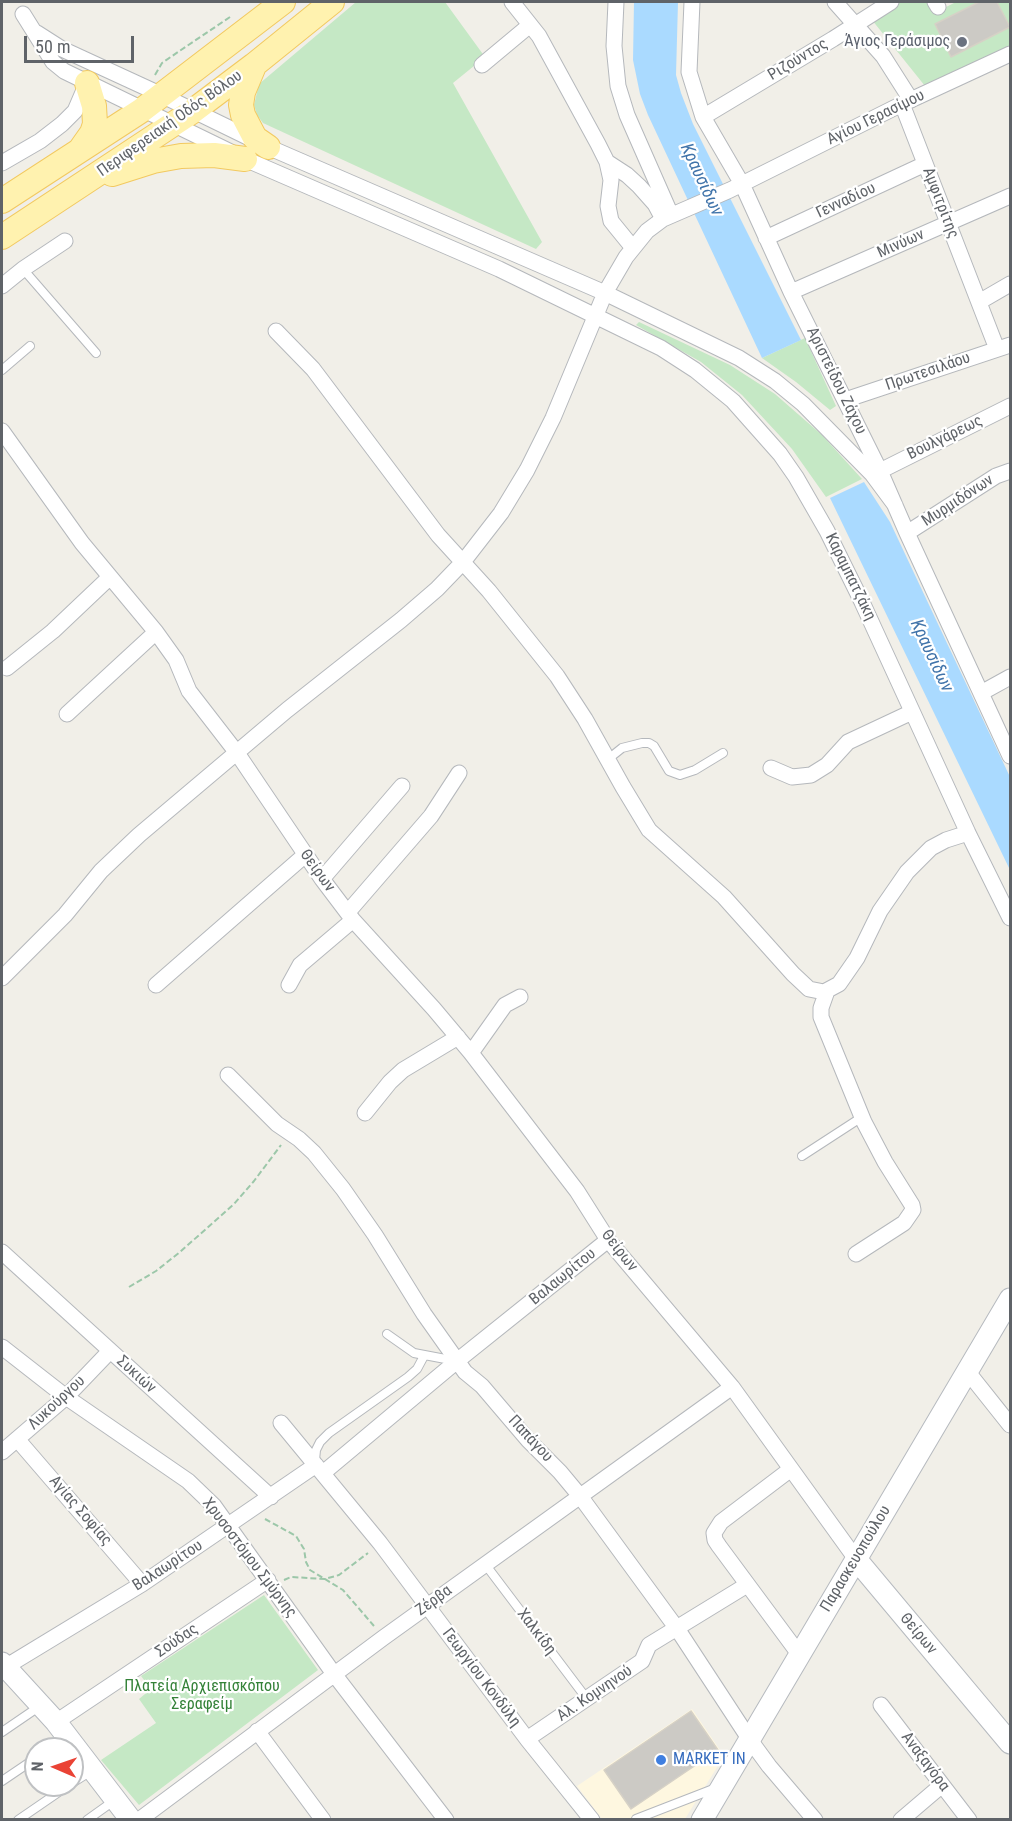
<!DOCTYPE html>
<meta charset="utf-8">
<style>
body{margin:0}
#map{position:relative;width:1012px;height:1821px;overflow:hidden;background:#f1efe8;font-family:"Roboto Condensed",sans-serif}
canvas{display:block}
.frame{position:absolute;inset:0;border:3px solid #5f6368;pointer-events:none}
.north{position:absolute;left:24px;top:1737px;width:60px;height:60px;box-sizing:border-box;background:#fff;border:2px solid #bfc1c3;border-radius:50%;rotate:272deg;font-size:16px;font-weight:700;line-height:24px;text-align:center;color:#5f6368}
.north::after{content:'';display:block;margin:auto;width:21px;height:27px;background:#ea4335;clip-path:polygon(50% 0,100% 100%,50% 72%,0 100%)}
.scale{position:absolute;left:24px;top:36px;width:110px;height:27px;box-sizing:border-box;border:3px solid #5f6368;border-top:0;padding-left:8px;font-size:18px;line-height:21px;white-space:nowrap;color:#5f6368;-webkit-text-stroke:4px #fff;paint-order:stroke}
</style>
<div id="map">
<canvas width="1012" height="1821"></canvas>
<div class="frame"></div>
<div class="north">N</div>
<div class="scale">50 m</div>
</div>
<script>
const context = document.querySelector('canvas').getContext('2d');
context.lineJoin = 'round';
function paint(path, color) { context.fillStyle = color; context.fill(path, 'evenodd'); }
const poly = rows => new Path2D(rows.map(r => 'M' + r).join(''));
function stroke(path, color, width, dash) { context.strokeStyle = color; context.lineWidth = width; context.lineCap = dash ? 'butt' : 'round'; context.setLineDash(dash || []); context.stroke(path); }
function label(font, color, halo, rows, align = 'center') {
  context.font = font + ' "Roboto Condensed",sans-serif'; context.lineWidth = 4.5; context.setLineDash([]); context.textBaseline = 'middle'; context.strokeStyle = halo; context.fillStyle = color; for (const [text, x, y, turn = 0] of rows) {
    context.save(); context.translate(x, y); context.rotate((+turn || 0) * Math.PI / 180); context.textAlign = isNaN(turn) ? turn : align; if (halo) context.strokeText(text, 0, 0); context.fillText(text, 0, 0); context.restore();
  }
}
const commercial = poly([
 [692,1709,724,1756,685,1819,602,1819,577,1786]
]);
const green = poly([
 [356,2,445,2,485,57,453,83,542,242,536,249,263,123,257,115,254,105,259,84],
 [899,2,939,2,944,8,956,2,1010,2,1010,46,925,86,872,20],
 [639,322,730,365,775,394,822,435,862,479,826,497,792,449,742,395,701,362,636,325],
 [805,338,836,406,830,410,796,382,762,358],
 [264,1595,318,1670,139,1805,101,1760,156,1723,139,1699,151,1689,141,1676]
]);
const water = poly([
 [634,2,678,2,676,75,681,93,693,124,801,340,762,358,648,115,640,94,633,60],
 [864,482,890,522,1010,777,1010,870,830,498]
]);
const building = poly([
 [979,2,997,2,1010,27,951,57,935,24,979,2],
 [691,1711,718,1750,631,1809,604,1770,691,1711]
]);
const path = poly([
 [155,75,162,63,178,52,230,17],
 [129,1287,156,1271,180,1252,234,1204,254,1181,281,1145],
 [265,1519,296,1536,304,1549,306,1562,310,1570,343,1590,374,1626],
 [284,1580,291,1577,325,1579,339,1575,368,1553]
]);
const lane = poly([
 [23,269,96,353],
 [2,370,30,346],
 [607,760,622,748,642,743,649,743,654,746,669,771,680,775,695,770,723,753],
 [802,1156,862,1117],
 [387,1334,414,1353,456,1361],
 [315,1460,316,1450,320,1442,329,1433,408,1377,417,1369,424,1356],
 [485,1564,587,1699],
 [2,1732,40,1706],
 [49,1749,65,1738],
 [2,1781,36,1758],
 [72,1783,91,1771],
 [636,1819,716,1788],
 [18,1820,69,1785],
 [87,1820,115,1800]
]);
const street = poly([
 [512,2,539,36,598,144,607,162,611,180,608,206,611,221,633,248],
 [616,2,614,46,618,86,627,115,671,215],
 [692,2,689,72,703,117,742,184,791,292,880,471,907,533,1010,756],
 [835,2,883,56,911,100],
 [935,2,938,7],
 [23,14,53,62,64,71,245,159,499,269,661,348,695,370,733,401,780,454,796,477,827,531,862,602,968,833,1010,918],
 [37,33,62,49,151,90,268,147,605,293,739,358,775,381,803,404,872,474,895,505],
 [482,65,530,25],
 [902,104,997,349],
 [703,117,833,39,891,2],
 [607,162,627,175,639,186,655,204,663,219],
 [2,163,40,141,62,124,75,111,87,83],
 [766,238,925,164],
 [2,286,23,269,65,241],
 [791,292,1010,196],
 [979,302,1010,284],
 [276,331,313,369,438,535,489,591,557,676,585,719,623,787,649,830,724,897,793,974,809,989,824,992,839,984,857,958,880,911,907,872,931,848,946,840,968,833],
 [845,400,1010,345],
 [2,431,82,543,156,632,176,660,189,691,237,753,322,879,353,920,434,1009,471,1053,577,1191,608,1240,732,1387,856,1559],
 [880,471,1010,406],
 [907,533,996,476,1010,471],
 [7,668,53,631,110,577],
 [981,693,1010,677],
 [67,714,156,632],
 [771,768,792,777,811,775,827,765,848,742,912,712],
 [322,879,402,786],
 [348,912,431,816,459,773],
 [2,978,65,915,101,871,139,835,287,710,401,620,437,589,463,562,501,513,527,470,553,418,605,293,626,257,647,231,663,219,730,190,902,104,1010,54],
 [156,985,305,855],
 [289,985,300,965,353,920],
 [827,991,821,1008,821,1017,864,1122,885,1162,912,1205,913,1210,904,1223,856,1254],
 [471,1053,505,1005,520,997],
 [228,1075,277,1124,299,1139,314,1153,343,1189,375,1235,424,1314,465,1372,482,1386,528,1440,560,1472,580,1496,678,1630,750,1740,769,1766,815,1820],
 [365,1113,390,1082,403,1070,458,1037],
 [2,1252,271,1497],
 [2,1347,66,1397,188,1481,214,1506,334,1674,446,1820],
 [967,1371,1010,1425],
 [281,1423,380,1543,527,1739,592,1820],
 [17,1439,142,1584],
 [2,1452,66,1397,110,1351],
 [791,1469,721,1522,714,1533,715,1540,719,1546,799,1654],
 [323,1473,457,1361,608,1240],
 [2,1669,142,1584,316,1465],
 [881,1705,969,1820],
 [56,1722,268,1580],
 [257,1731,323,1820],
 [527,1739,642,1661,649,1645,747,1585],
 [139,1820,383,1638,732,1387],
 [901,1820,942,1785]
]);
const secondary = poly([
 [856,1559,1010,1743],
 [2,1663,56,1722,131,1820],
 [702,1820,1010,1299]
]);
const primary = poly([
 [254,66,243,92,241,105,243,115,255,138,268,147],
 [80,150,92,133,95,124,94,106,87,83],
 [112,174,153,161,181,156,214,155,245,159],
 [2,201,142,110,283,2],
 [2,237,193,111,254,65,332,2]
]);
const markers = [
 [962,42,6,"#6b7280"],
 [661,1760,6,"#3f7fe0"]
];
const worshipNames = [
 ["Άγιος Γεράσιμος",950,42]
];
const streetNames = [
 ["Ριζούντος",798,60,-31],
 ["Αγίου Γερασίμου",876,118,-26],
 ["Περιφερειακή Οδός Βόλου",170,124,-35],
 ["Γενναδίου",846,201,-25],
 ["Αμφιτρίτης",940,203,69],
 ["Μινύων",901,244,-24],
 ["Πρωτεσιλάου",928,372,-19],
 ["Αριστείδου Ζάχου",836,381,64],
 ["Βουλγάρεως",945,438,-26],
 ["Μυρμιδόνων",958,501,-33],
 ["Καραμπατζάκη",850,577,64],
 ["Θείρων",317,871,54],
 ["Θείρων",619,1251,52],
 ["Βαλαωρίτου",563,1277,-39],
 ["Συκιών",136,1375,42],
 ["Λυκούργου",57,1403,-43],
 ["Παπάγου",530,1439,47],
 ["Αγίας Σοφίας",80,1511,49],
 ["Χρυσοστόμου Σμύρνης",249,1558,53],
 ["Παρασκευοπούλου",856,1559,-59],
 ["Βαλαωρίτου",168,1566,-33],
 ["Ζέρβα",434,1601,-36],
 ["Χαλκίδη",536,1632,53],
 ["Θείρων",918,1634,50],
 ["Σούδας",177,1641,-34],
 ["Γεωργίου Κονδύλη",481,1678,53],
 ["Αλ. Κομνηνού",595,1694,-34],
 ["Αναξαγόρα",925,1762,53]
];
const parkNames = [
 ["Πλατεία Αρχιεπισκόπου",202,1687],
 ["Σεραφείμ",202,1705]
];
const shopNames = [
 ["MARKET IN",673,1760]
];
const waterNames = [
 ["Κραυσίδων",701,180,65],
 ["Κραυσίδων",931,656,65]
];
paint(commercial, '#fef7e0');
paint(green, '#c5e8c5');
paint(water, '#aadaff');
paint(building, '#cccac5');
stroke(building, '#d6d1c6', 1.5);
stroke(lane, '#b5b8bc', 10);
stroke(street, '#b5b8bc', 17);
stroke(secondary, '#b6babf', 23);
stroke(primary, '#f2c960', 26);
stroke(path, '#9cc7a9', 2, [6, 3]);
stroke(lane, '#fff', 8);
stroke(street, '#fff', 15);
stroke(secondary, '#fff', 21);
stroke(primary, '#fff2af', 24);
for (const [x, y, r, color] of markers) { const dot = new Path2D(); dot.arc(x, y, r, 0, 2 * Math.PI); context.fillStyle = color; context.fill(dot); stroke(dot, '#fff', 2); }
label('16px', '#5b616d', '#fff', worshipNames, 'right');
label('16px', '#5f6368', '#fff', streetNames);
label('16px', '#348238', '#fff', parkNames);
label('16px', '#366cbe', '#fff', shopNames, 'left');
label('italic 18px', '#4174aa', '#fff', waterNames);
</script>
